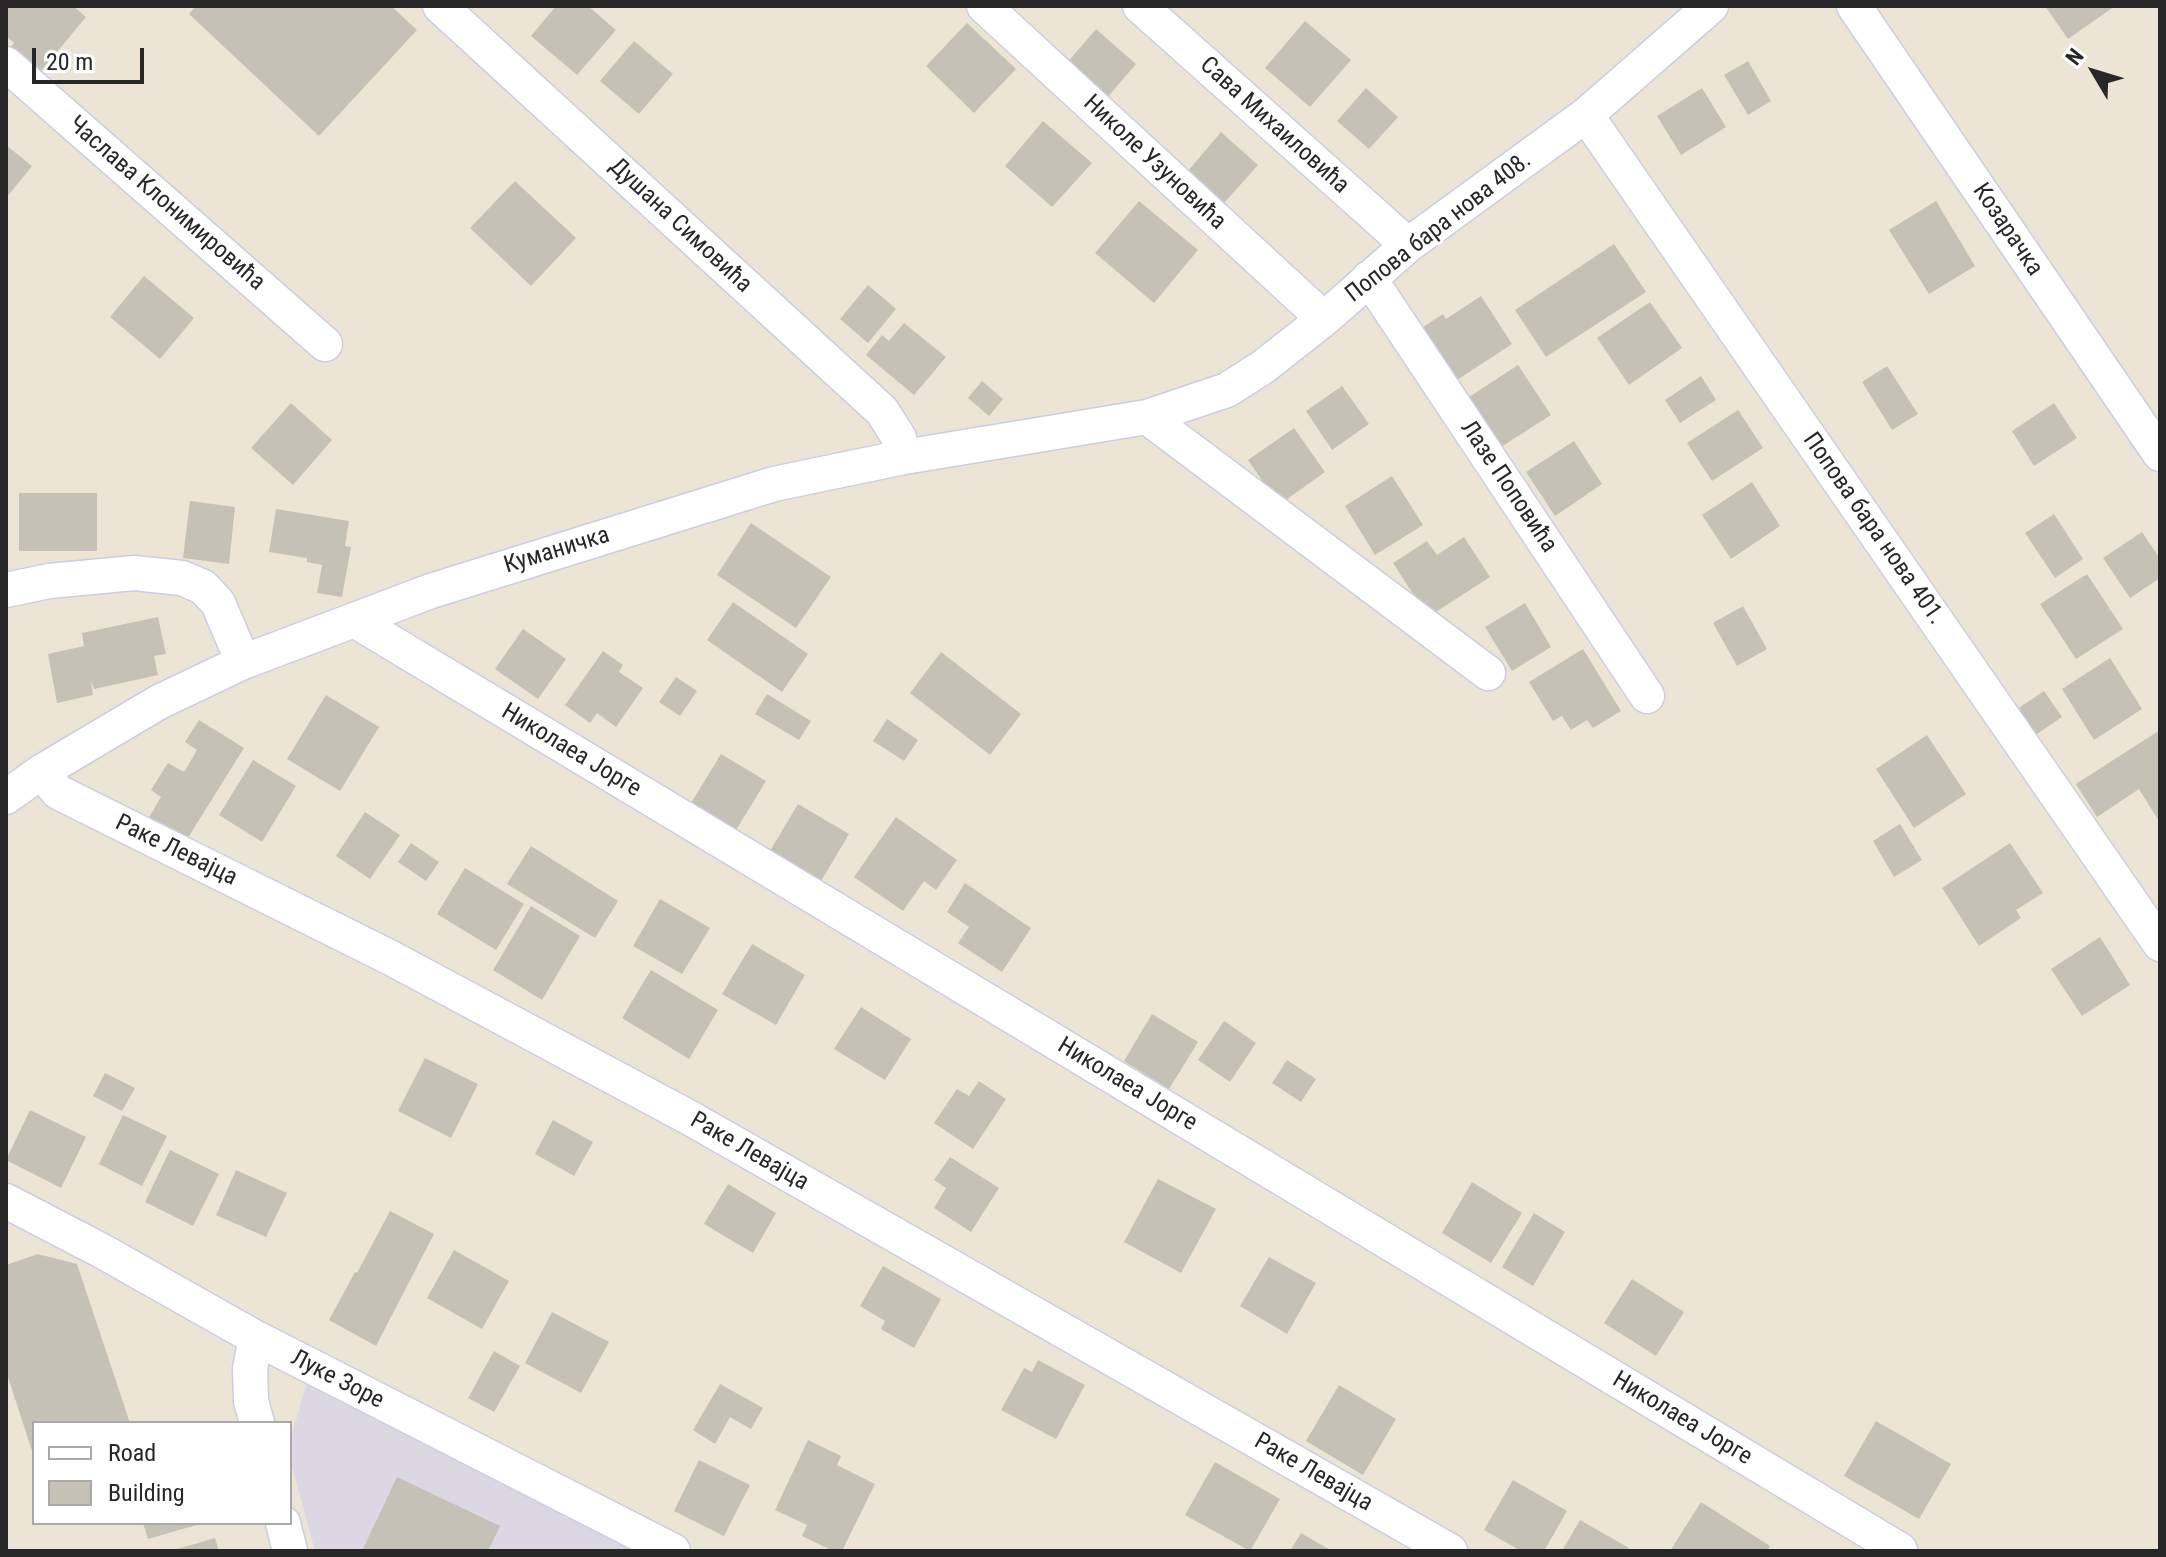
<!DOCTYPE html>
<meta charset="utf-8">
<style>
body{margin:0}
#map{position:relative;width:2166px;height:1557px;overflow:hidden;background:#ece5d6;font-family:"Roboto Condensed",sans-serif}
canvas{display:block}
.frame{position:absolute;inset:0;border:8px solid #272727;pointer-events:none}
.legend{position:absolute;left:32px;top:1421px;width:260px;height:104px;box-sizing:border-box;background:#fff;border:2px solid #a9a9a9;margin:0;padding:10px 14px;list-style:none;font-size:24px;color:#272727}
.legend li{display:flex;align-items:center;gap:16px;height:40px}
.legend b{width:40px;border:2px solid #a9a9a9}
.north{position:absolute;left:2054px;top:32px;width:80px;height:80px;-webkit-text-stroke:6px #fff;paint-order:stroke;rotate:308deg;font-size:22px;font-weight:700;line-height:32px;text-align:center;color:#272727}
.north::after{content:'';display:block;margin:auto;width:28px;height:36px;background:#272727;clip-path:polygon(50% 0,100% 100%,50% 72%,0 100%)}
.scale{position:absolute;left:32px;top:48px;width:112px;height:36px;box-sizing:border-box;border:4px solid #272727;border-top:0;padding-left:10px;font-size:24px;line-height:28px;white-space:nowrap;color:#272727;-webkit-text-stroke:6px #fff;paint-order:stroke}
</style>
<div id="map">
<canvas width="2166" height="1557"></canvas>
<div class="frame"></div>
<ul class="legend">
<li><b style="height:10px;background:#fff"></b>Road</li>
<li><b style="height:22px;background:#c6c1b6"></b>Building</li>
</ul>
<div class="north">N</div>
<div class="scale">20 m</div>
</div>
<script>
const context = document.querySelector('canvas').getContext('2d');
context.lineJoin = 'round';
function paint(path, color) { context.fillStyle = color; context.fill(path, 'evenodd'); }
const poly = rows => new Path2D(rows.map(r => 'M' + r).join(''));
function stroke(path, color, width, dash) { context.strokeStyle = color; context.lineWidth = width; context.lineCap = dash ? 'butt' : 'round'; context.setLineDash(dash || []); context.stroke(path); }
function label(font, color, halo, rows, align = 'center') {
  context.font = font + ' "Roboto Condensed",sans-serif'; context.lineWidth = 6; context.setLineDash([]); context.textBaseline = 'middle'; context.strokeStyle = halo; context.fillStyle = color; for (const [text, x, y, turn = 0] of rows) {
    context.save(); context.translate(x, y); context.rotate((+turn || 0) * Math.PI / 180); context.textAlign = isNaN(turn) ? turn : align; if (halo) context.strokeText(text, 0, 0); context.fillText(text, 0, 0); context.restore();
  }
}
const industrial = poly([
 [309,1374,648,1551,315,1551,290,1459,290,1441]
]);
const building = poly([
 [6,6,73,6,86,17,37,76,7,51,14,43,6,36],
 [196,6,391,6,417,30,319,136,189,14],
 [556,6,588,6,616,30,577,75,531,36],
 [2045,6,2115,6,2068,39],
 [1305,21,1351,60,1310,107,1265,68],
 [967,23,1016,69,974,113,926,66],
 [1096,29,1136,64,1106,99,1066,64],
 [634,41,673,74,639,114,600,81],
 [1748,61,1771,101,1748,115,1724,75],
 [1366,88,1398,117,1369,149,1337,121],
 [1702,88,1726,127,1681,155,1657,116],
 [1043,121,1092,163,1052,207,1005,166],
 [1221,132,1258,165,1224,203,1188,171],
 [6,145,32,166,6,198],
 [515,181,576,238,531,286,470,228],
 [1139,201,1198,250,1154,303,1095,253],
 [1936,201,1975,266,1929,294,1889,230],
 [1614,244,1646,292,1546,357,1515,310],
 [144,276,194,318,160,359,110,317],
 [868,285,896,309,868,343,840,319],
 [1481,296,1512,344,1451,384,1417,331,1443,314,1446,319],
 [1650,302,1682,348,1629,385,1597,338],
 [904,323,946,357,914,395,866,355,882,335,889,341],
 [1518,365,1551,415,1501,447,1469,397],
 [1887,366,1918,414,1892,430,1862,382],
 [1701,376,1716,400,1680,423,1665,400],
 [982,381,1003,399,989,416,968,398],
 [1342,386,1369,424,1332,450,1306,411],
 [291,403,332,440,293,485,251,448],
 [2054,403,2077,438,2034,466,2012,431],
 [1738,410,1763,448,1712,481,1687,443],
 [1294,428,1325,472,1279,505,1248,460],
 [1574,441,1602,484,1555,516,1526,472],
 [1392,476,1423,525,1375,555,1345,506],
 [1752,482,1780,526,1731,559,1702,515],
 [19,493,97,493,97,551,19,551],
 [190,501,235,507,229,564,183,558],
 [276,509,349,521,345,546,351,547,342,597,317,593,322,565,307,562,307,558,269,552],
 [2054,514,2083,559,2055,578,2025,533],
 [751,523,831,577,796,628,717,575],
 [2142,532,2160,559,2160,578,2130,598,2103,558],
 [1464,537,1490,577,1428,617,1393,563,1427,541,1437,555],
 [2087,574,2123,629,2076,659,2040,604],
 [733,602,808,654,782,692,707,640],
 [1525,603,1551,647,1512,671,1485,627],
 [1743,606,1767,649,1737,666,1713,623],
 [158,617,166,654,154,656,158,675,94,689,91,681,93,695,57,703,48,654,84,646,82,633],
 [523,629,566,659,538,699,495,669],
 [1583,649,1621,711,1593,728,1587,720,1571,730,1562,716,1553,721,1529,682],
 [603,651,623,665,619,672,643,688,616,727,597,713,590,723,565,705],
 [941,652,1021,714,990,755,910,693],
 [2110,658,2142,709,2094,740,2062,689],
 [676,677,697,691,680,716,659,702],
 [2044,691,2062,717,2031,738,2014,711],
 [767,694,811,721,799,740,755,714],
 [326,695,379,727,340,791,287,759],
 [887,719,918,740,904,761,873,741],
 [199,720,244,748,184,844,147,821,161,797,151,790,168,763,184,772,197,750,185,742],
 [2160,730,2160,823,2139,789,2097,817,2076,784],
 [1927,735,1966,794,1914,828,1876,769],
 [721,754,766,781,736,830,691,803],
 [253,760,296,786,262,842,219,815],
 [798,804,849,834,821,881,770,851],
 [365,812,400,835,370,879,336,856],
 [896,817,957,860,936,890,924,881,903,911,854,877],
 [1900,824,1922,860,1894,877,1873,841],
 [411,843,439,862,426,881,398,862],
 [2010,843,2043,893,2016,910,2021,918,1979,946,1942,888],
 [531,846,618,901,595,938,507,884],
 [465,868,524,904,496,950,437,914],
 [965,883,1031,928,1002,972,958,943,969,927,947,912],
 [660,899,710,928,682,974,633,946],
 [531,906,580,936,542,1000,493,970],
 [2100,937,2130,985,2082,1016,2051,969],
 [752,944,805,975,776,1025,722,994],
 [651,970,718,1010,689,1059,622,1018],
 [861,1007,911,1039,885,1080,834,1049],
 [1152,1014,1198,1042,1169,1089,1124,1061],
 [1224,1021,1256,1043,1230,1082,1198,1060],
 [425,1058,478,1084,451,1138,398,1111],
 [1287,1060,1316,1079,1301,1102,1272,1083],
 [105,1073,135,1088,122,1111,93,1096],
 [979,1081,1006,1099,973,1149,934,1123,957,1089,969,1096],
 [30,1110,86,1137,61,1188,6,1160],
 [123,1115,167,1136,142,1186,99,1164],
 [553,1120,593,1142,574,1176,535,1154],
 [170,1150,219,1174,193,1226,145,1202],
 [950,1157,999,1188,971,1232,934,1208,946,1188,934,1180],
 [236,1170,287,1193,266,1237,216,1215],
 [1158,1179,1216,1209,1181,1273,1124,1242],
 [1472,1182,1522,1213,1491,1263,1442,1233],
 [728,1184,776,1213,753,1253,704,1224],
 [390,1211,434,1234,376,1346,329,1320,355,1272,357,1273],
 [1534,1213,1565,1232,1533,1286,1502,1267],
 [454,1250,509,1281,482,1329,427,1298],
 [38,1254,77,1264,130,1423,34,1423,33,1454,6,1371,6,1265],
 [1269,1257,1316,1283,1287,1334,1240,1306],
 [883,1266,941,1299,914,1348,881,1329,885,1321,860,1306],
 [1632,1279,1684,1312,1656,1356,1604,1323],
 [552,1312,609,1342,581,1393,525,1363],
 [494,1351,520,1366,494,1412,468,1398],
 [1038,1360,1085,1385,1056,1439,1001,1410,1024,1368,1032,1372],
 [720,1384,763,1408,751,1429,730,1417,715,1444,693,1430],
 [1339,1385,1396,1419,1363,1475,1306,1441],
 [1876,1421,1951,1464,1919,1519,1844,1476],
 [808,1440,841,1456,837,1465,875,1484,842,1551,833,1551,802,1536,807,1525,775,1510],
 [699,1460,750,1485,724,1536,674,1511],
 [1215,1462,1280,1499,1250,1551,1185,1515],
 [397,1477,500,1526,488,1551,362,1551],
 [1513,1480,1567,1511,1544,1551,1521,1551,1484,1530],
 [1701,1502,1770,1546,1767,1551,1670,1551],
 [1580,1520,1629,1548,1627,1551,1562,1551],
 [143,1523,200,1523,200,1524,148,1539],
 [1301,1533,1332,1551,1290,1551],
 [215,1538,219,1551,174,1551,174,1550]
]);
const street = poly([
 [440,6,882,411,899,438,904,457],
 [984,6,1324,319],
 [1140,6,1408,245],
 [1854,6,2160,454],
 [6,64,325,344],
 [1586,115,2160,944],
 [1369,278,1647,696],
 [1147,417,1488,673],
 [6,590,49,581,134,573,182,578,203,587,218,603,243,662],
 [354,620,1900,1550],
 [41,772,58,792,391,958,690,1118,1450,1551],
 [6,797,41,772,159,702,243,662,431,591,774,484,904,457,1147,417,1227,390,1263,367,1324,319,1408,245,1586,115,1711,6],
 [6,1201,102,1251,256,1338,673,1551],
 [256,1338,250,1369,251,1401,257,1423],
 [283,1523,290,1551]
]);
const streetNames = [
 ["Сава Михаиловића",1274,126,42],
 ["Николе Узуновића",1154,163,43],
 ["Часлава Клонимировића",166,204,41],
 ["Душана Симовића",680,226,43],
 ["Попова бара нова 408.",1439,228,-38],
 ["Козарачка",2007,230,56],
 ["Лазе Поповића",1508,487,56],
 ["Попова бара нова 401.",1873,529,55],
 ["Куманичка",557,551,-17],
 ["Николаеа Јорге",571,751,31],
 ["Раке Левајца",176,851,26],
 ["Николаеа Јорге",1127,1085,31],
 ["Раке Левајца",749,1152,30],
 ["Луке Зоре",337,1380,27],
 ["Николаеа Јорге",1682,1419,31],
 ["Раке Левајца",1313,1473,30]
];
paint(industrial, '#dcd8e3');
paint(building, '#c6c1b6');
stroke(street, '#cbcde2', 37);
stroke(street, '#fff', 34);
label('24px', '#272727', '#fff', streetNames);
</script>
